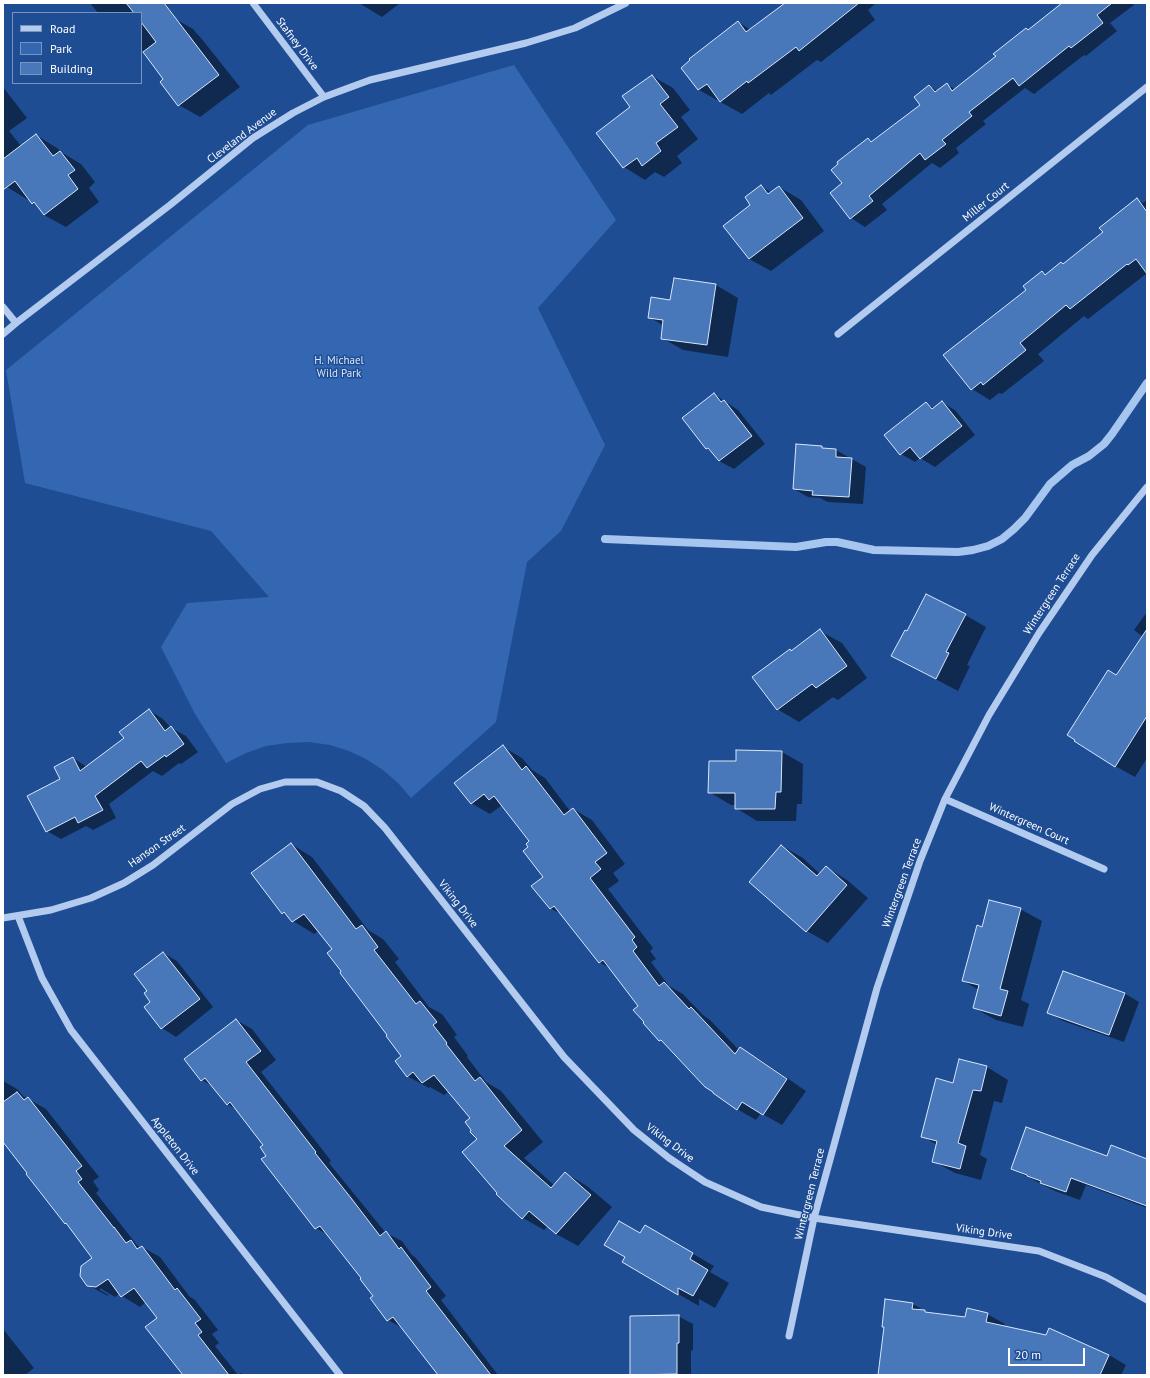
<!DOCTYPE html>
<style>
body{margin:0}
#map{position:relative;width:1150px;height:1378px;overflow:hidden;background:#1f4d94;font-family:"PT Sans",sans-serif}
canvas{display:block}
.frame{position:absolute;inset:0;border:4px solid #fff;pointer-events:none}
.legend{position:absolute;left:12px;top:12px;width:130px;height:72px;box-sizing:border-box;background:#1f4d94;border:1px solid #7994bf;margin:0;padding:5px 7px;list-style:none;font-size:12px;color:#fff}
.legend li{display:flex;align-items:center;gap:8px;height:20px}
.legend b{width:20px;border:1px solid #7994bf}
.scale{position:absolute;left:1008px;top:1348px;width:77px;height:18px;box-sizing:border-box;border:2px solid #fff;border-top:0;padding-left:5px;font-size:12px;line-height:14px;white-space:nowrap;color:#fff;-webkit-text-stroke:3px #1f4d94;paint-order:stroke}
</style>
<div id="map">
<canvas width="1150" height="1378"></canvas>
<div class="frame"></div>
<ul class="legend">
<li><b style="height:5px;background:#b2cbee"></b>Road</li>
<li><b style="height:11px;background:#3467b2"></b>Park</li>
<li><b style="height:11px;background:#4877ba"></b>Building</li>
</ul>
<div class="scale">20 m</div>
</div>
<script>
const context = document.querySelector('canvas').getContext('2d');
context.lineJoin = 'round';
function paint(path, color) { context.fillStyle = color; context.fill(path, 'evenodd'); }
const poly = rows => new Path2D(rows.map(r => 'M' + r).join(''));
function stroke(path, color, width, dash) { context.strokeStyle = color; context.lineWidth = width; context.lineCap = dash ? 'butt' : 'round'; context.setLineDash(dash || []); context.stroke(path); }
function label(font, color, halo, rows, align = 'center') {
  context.font = font + ' "PT Sans",sans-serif'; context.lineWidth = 3; context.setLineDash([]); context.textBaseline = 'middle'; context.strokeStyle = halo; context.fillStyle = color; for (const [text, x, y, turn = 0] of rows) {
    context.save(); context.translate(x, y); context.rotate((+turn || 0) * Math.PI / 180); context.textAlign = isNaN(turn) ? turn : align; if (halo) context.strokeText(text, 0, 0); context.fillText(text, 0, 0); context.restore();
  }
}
const green = poly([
 [514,65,616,220,538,308,605,445,561,531,527,562,496,722,411,798,398,783,383,770,366,759,349,751,330,745,309,742,287,743,266,746,246,753,226,763,195,714,161,647,187,603,269,597,211,531,25,483,6,370,308,125]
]);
const shadow = poly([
 [90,3,165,3,177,20,193,29,199,36,201,38,240,87,200,117,179,105,165,79,141,48,141,13,98,13],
 [359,3,400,3,382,17],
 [783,3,876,3,868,10,875,20,821,62,817,60,771,95,769,93,742,114,699,90,682,68,738,22,751,30,783,6,782,4],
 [1063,3,1132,3,1134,5,1110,23,1117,31,1086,56,1084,55,1034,94,1025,88,983,121,986,124,956,148,959,153,940,168,932,163,882,204,887,210,865,227,851,218,831,193,843,183,868,139,873,142,921,105,929,86,938,91,947,84,956,90],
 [652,76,673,88,690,110,681,117,698,139,677,156,682,163,664,177,655,172,645,180,624,167,598,133,632,107],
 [3,87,27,118,9,131,21,146,36,135,57,148,61,152,81,164,95,182,89,188,99,202,66,227,44,215,38,206,33,203,29,199,28,200,7,187,3,183],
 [761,186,772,193,779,187,801,200,824,231,771,271,749,259,752,205],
 [1137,200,1143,203,1147,200,1147,274,1146,274,1088,319,1084,316,1038,354,1044,361,1002,394,999,393,990,400,972,389,1027,290,1042,272,1047,275,1064,265,1104,233],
 [674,279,716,285,738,298,728,357,683,350,662,338,664,326,649,317,671,301],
 [714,394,738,410,765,444,734,469,719,461,712,452,707,449,683,419],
 [942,402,956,411,975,435,935,467,920,458,915,462,901,454,926,404,935,408],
 [821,447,825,449,836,450,866,467,863,504,828,502,820,498,808,497,794,489],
 [1147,612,1147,758,1135,777,1115,766,1116,676,1143,637,1134,630],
 [965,615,986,627,967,665,970,666,958,691,892,656,908,633],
 [820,631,842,643,867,678,838,700,833,697,799,722,777,709,790,650,792,651],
 [149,710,163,719,171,728,186,736,198,752,181,764,179,763,162,776,153,771,109,804,116,818,93,830,86,826,61,839,47,831,61,779,73,758,87,767,125,738],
 [503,747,522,758,532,770,545,778,570,811,573,809,592,820,625,864,613,873,619,881,608,889,653,948,650,951,656,959,651,962,669,986,683,994,703,1015,710,1020,739,1050,740,1048,759,1059,806,1091,782,1125,761,1113,756,1120,737,1109,715,1092,665,1043,660,1040,645,1022,639,1006,611,969,599,962,564,916,550,908,544,877,530,847,531,841,505,808,501,806,490,814,471,803],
 [782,752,803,764,802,804,797,804,796,821,757,821,736,808,736,805,731,805,709,792,737,762],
 [291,844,312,857,368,930,383,939,399,959,395,962,429,1007,442,1014,457,1035,454,1037,468,1056,467,1057,486,1082,501,1091,543,1142,524,1158,555,1186,565,1173,587,1186,612,1207,578,1246,556,1234,548,1226,544,1230,523,1218,497,1194,498,1193,478,1139,472,1118,449,1091,444,1095,430,1087,429,1088,407,1076,403,1056,389,1035,343,972,333,949,319,931,314,934,293,921,289,916,283,913],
 [782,846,803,858,820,874,826,867,847,880,868,898,828,943,807,931,751,882],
 [1020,909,1042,921,1021,1000,1029,1004,1023,1027,996,1020,974,1008,979,990,963,981,983,928],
 [163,953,177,961,213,1007,176,1037,162,1028,148,991],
 [1124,993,1139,1002,1124,1042,1063,1021,1048,1012],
 [236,1020,252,1029,276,1060,261,1072,318,1144,331,1161,329,1163,386,1233,402,1241,412,1255,416,1258,446,1296,441,1300,498,1375,436,1375,438,1373,404,1329,388,1320,363,1278,330,1236,316,1228,268,1156,265,1145,238,1110,227,1104,214,1087,202,1080],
 [960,1060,987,1067,1008,1080,1002,1103,994,1101,980,1155,987,1159,981,1180,955,1173,933,1161,937,1145,922,1136,954,1084],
 [3,1081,17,1089,23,1096,46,1109,99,1177,93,1181,99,1190,96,1193,137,1245,141,1248,142,1247,160,1257,189,1296,195,1300,218,1330,212,1334,219,1343,215,1346,238,1375,184,1375,158,1318,146,1302,140,1307,122,1296,120,1293,115,1297,100,1288,100,1290,110,1296,106,1295,88,1285,94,1258,69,1225,65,1223,3,1140],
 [1147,1160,1147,1208,1086,1185,1080,1200,1055,1191,1012,1169],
 [645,1226,714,1266,710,1272,729,1283,715,1308,699,1299,699,1306,623,1262],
 [913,1304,930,1314,965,1319,987,1314,1005,1324,1004,1327,1109,1355,1126,1365,1121,1375,879,1375,885,1328,883,1326],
 [678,1316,693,1324,693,1350,691,1351,691,1375,631,1374],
 [3,1329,34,1368,25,1375,3,1375],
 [241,1373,245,1375,238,1375]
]);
const stream = poly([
 [605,539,796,547,826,542,837,542,874,550,958,552,973,550,988,546,1002,539,1014,529,1025,518,1050,484,1072,465,1089,456,1104,444,1112,434,1147,383]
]);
const building = poly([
 [126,3,164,3,219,75,178,106,160,82,163,79,143,52,156,42,141,22,141,13,134,13,126,3],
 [785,3,859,3,799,51,796,47,748,83,747,81,720,102,707,84,698,90,681,68,690,60,689,59,738,21,746,32,785,3],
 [1062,3,1112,3,1097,15,1103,23,1071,48,1069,46,1019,86,1013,78,969,112,972,116,942,140,946,144,925,160,920,153,869,196,873,201,850,219,830,193,842,183,831,170,838,164,837,162,868,138,871,142,920,105,914,97,929,85,935,92,947,83,952,91,996,56,993,54,1026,28,1028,30,1062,3],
 [652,75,669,97,660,104,678,127,656,143,661,151,642,166,637,158,623,168,596,133,630,107,622,96,652,75],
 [36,134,53,156,60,151,75,170,68,175,78,189,44,215,34,202,32,204,15,181,3,190,3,159,36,134],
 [761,185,768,194,779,186,803,218,749,259,723,226,750,205,745,197,761,185],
 [1137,198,1147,212,1147,274,1136,259,1128,265,1127,264,1070,309,1066,305,1020,343,1026,350,983,385,981,382,971,390,943,355,1026,290,1023,286,1042,271,1045,275,1061,262,1063,264,1103,232,1099,228,1137,198],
 [674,278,716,284,707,345,661,339,663,320,648,318,651,297,670,300,674,278],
 [714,393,721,402,724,400,752,436,719,461,708,448,706,449,682,418,714,393],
 [942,401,962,426,920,459,910,447,900,455,884,435,926,402,932,409,942,401],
 [796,444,822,446,822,448,836,449,836,457,852,458,849,497,812,495,813,491,793,489,796,444],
 [926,594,966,614,946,652,949,653,936,679,891,656,905,630,907,631,926,594],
 [820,629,847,666,816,688,812,684,777,710,752,677,790,649,791,651,820,629],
 [1147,629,1147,716,1115,767,1074,741,1075,740,1067,735,1108,670,1116,675,1117,674,1147,629],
 [149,709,165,731,171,726,184,744,166,757,165,755,147,768,141,761,95,796,103,810,78,823,75,817,46,832,27,796,60,779,54,767,73,757,80,771,124,738,119,732,149,709],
 [503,745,522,770,526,766,564,815,573,808,607,853,595,862,601,869,590,878,635,937,632,940,637,947,633,951,659,986,664,982,689,1009,691,1007,735,1054,740,1047,787,1079,763,1115,742,1102,737,1110,713,1093,713,1092,705,1087,661,1040,659,1041,643,1023,644,1022,633,1010,638,1006,603,960,599,963,554,906,550,909,531,886,543,877,523,851,528,847,526,844,529,841,494,796,489,800,484,794,471,804,454,783,503,745],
 [736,750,782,751,781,792,776,792,775,809,735,809,735,793,708,793,709,761,736,761,736,750],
 [291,843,356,929,362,925,378,947,374,950,416,1004,420,1001,437,1022,433,1025,447,1043,446,1044,475,1081,480,1077,522,1130,504,1146,551,1188,565,1172,591,1195,556,1234,529,1211,522,1219,496,1194,497,1193,462,1152,477,1139,470,1132,471,1130,465,1122,470,1118,434,1075,422,1083,413,1072,407,1077,395,1061,401,1056,386,1036,387,1035,340,973,341,971,327,953,332,949,304,914,292,922,284,912,282,914,251,873,291,843],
 [781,845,817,876,826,866,847,885,806,932,749,882,781,845],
 [989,900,1021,908,1000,989,1008,991,1001,1016,973,1008,979,985,962,981,977,925,982,927,989,900],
 [163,952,200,999,161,1029,144,1007,150,1002,144,993,147,991,134,974,163,952],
 [1063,971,1125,993,1109,1035,1047,1013,1063,971],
 [236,1019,261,1051,246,1062,316,1152,315,1153,351,1198,380,1236,386,1231,399,1249,401,1247,431,1287,426,1291,491,1375,438,1375,393,1317,387,1321,370,1298,373,1296,360,1279,361,1278,320,1226,315,1229,261,1159,266,1156,260,1147,263,1145,230,1102,227,1105,205,1078,201,1081,184,1059,236,1019],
 [959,1059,987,1066,981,1091,973,1090,958,1143,966,1146,960,1169,932,1162,937,1141,921,1137,936,1078,953,1083,959,1059],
 [17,1092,24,1100,28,1097,82,1166,76,1171,82,1179,78,1182,114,1228,114,1227,126,1243,131,1240,137,1249,142,1246,175,1290,177,1288,201,1319,195,1323,202,1332,198,1335,229,1375,183,1375,145,1327,157,1318,134,1288,121,1297,108,1279,96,1287,87,1286,80,1276,81,1266,92,1258,66,1223,65,1224,26,1174,27,1173,3,1142,3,1102,17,1092],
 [1026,1127,1107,1156,1111,1145,1147,1159,1147,1206,1071,1178,1066,1192,1040,1183,1041,1181,1027,1176,1027,1175,1011,1169,1026,1127],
 [619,1221,640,1233,645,1225,693,1253,690,1259,708,1270,693,1296,678,1288,678,1295,622,1262,625,1257,604,1245,619,1221],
 [885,1299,913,1303,912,1309,925,1310,925,1312,965,1317,967,1308,988,1313,986,1322,1046,1335,1049,1328,1109,1355,1100,1375,878,1375,884,1327,882,1327,885,1299],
 [679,1315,679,1343,677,1343,677,1374,630,1375,630,1316,679,1315]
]);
const minor = poly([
 [253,3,324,97],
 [3,307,16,323],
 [3,334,16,323,170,205,253,138,293,113,324,97,370,80,526,43,575,28,626,3],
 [838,334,1147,87],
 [945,799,1104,869],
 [18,916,42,978,71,1030,340,1375],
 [3,918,51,910,91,898,124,883,153,865,232,804,260,789,285,782,317,782,341,791,364,806,385,828,564,1057,634,1130,669,1158,705,1182,761,1207,814,1218,1039,1251,1106,1277,1147,1300],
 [789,1336,814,1218,877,988,920,861,945,799,989,715,1039,633,1092,555,1147,487]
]);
const streetNames = [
 ["Stafney Drive",297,44,53],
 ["Cleveland Avenue",242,136,-37],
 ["Miller Court",986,202,-39],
 ["Wintergreen Terrace",1052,594,-57],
 ["Wintergreen Court",1029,824,24],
 ["Hanson Street",157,846,-35],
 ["Wintergreen Terrace",902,883,-70],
 ["Viking Drive",458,904,52],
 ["Viking Drive",670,1143,37],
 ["Appleton Drive",175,1146,52],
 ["Wintergreen Terrace",810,1194,-76],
 ["Viking Drive",984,1232,8]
];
const parkNames = [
 ["H. Michael",339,361],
 ["Wild Park",339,374]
];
paint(green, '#3467b2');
paint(shadow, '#0007');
stroke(stream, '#a6c5ef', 8);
paint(building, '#4877ba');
stroke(building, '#d8e6fa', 1);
stroke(minor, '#b2cbee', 7);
label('11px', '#fff', '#1f4d94', streetNames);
label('11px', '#d8e6fa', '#1f4d94', parkNames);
</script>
